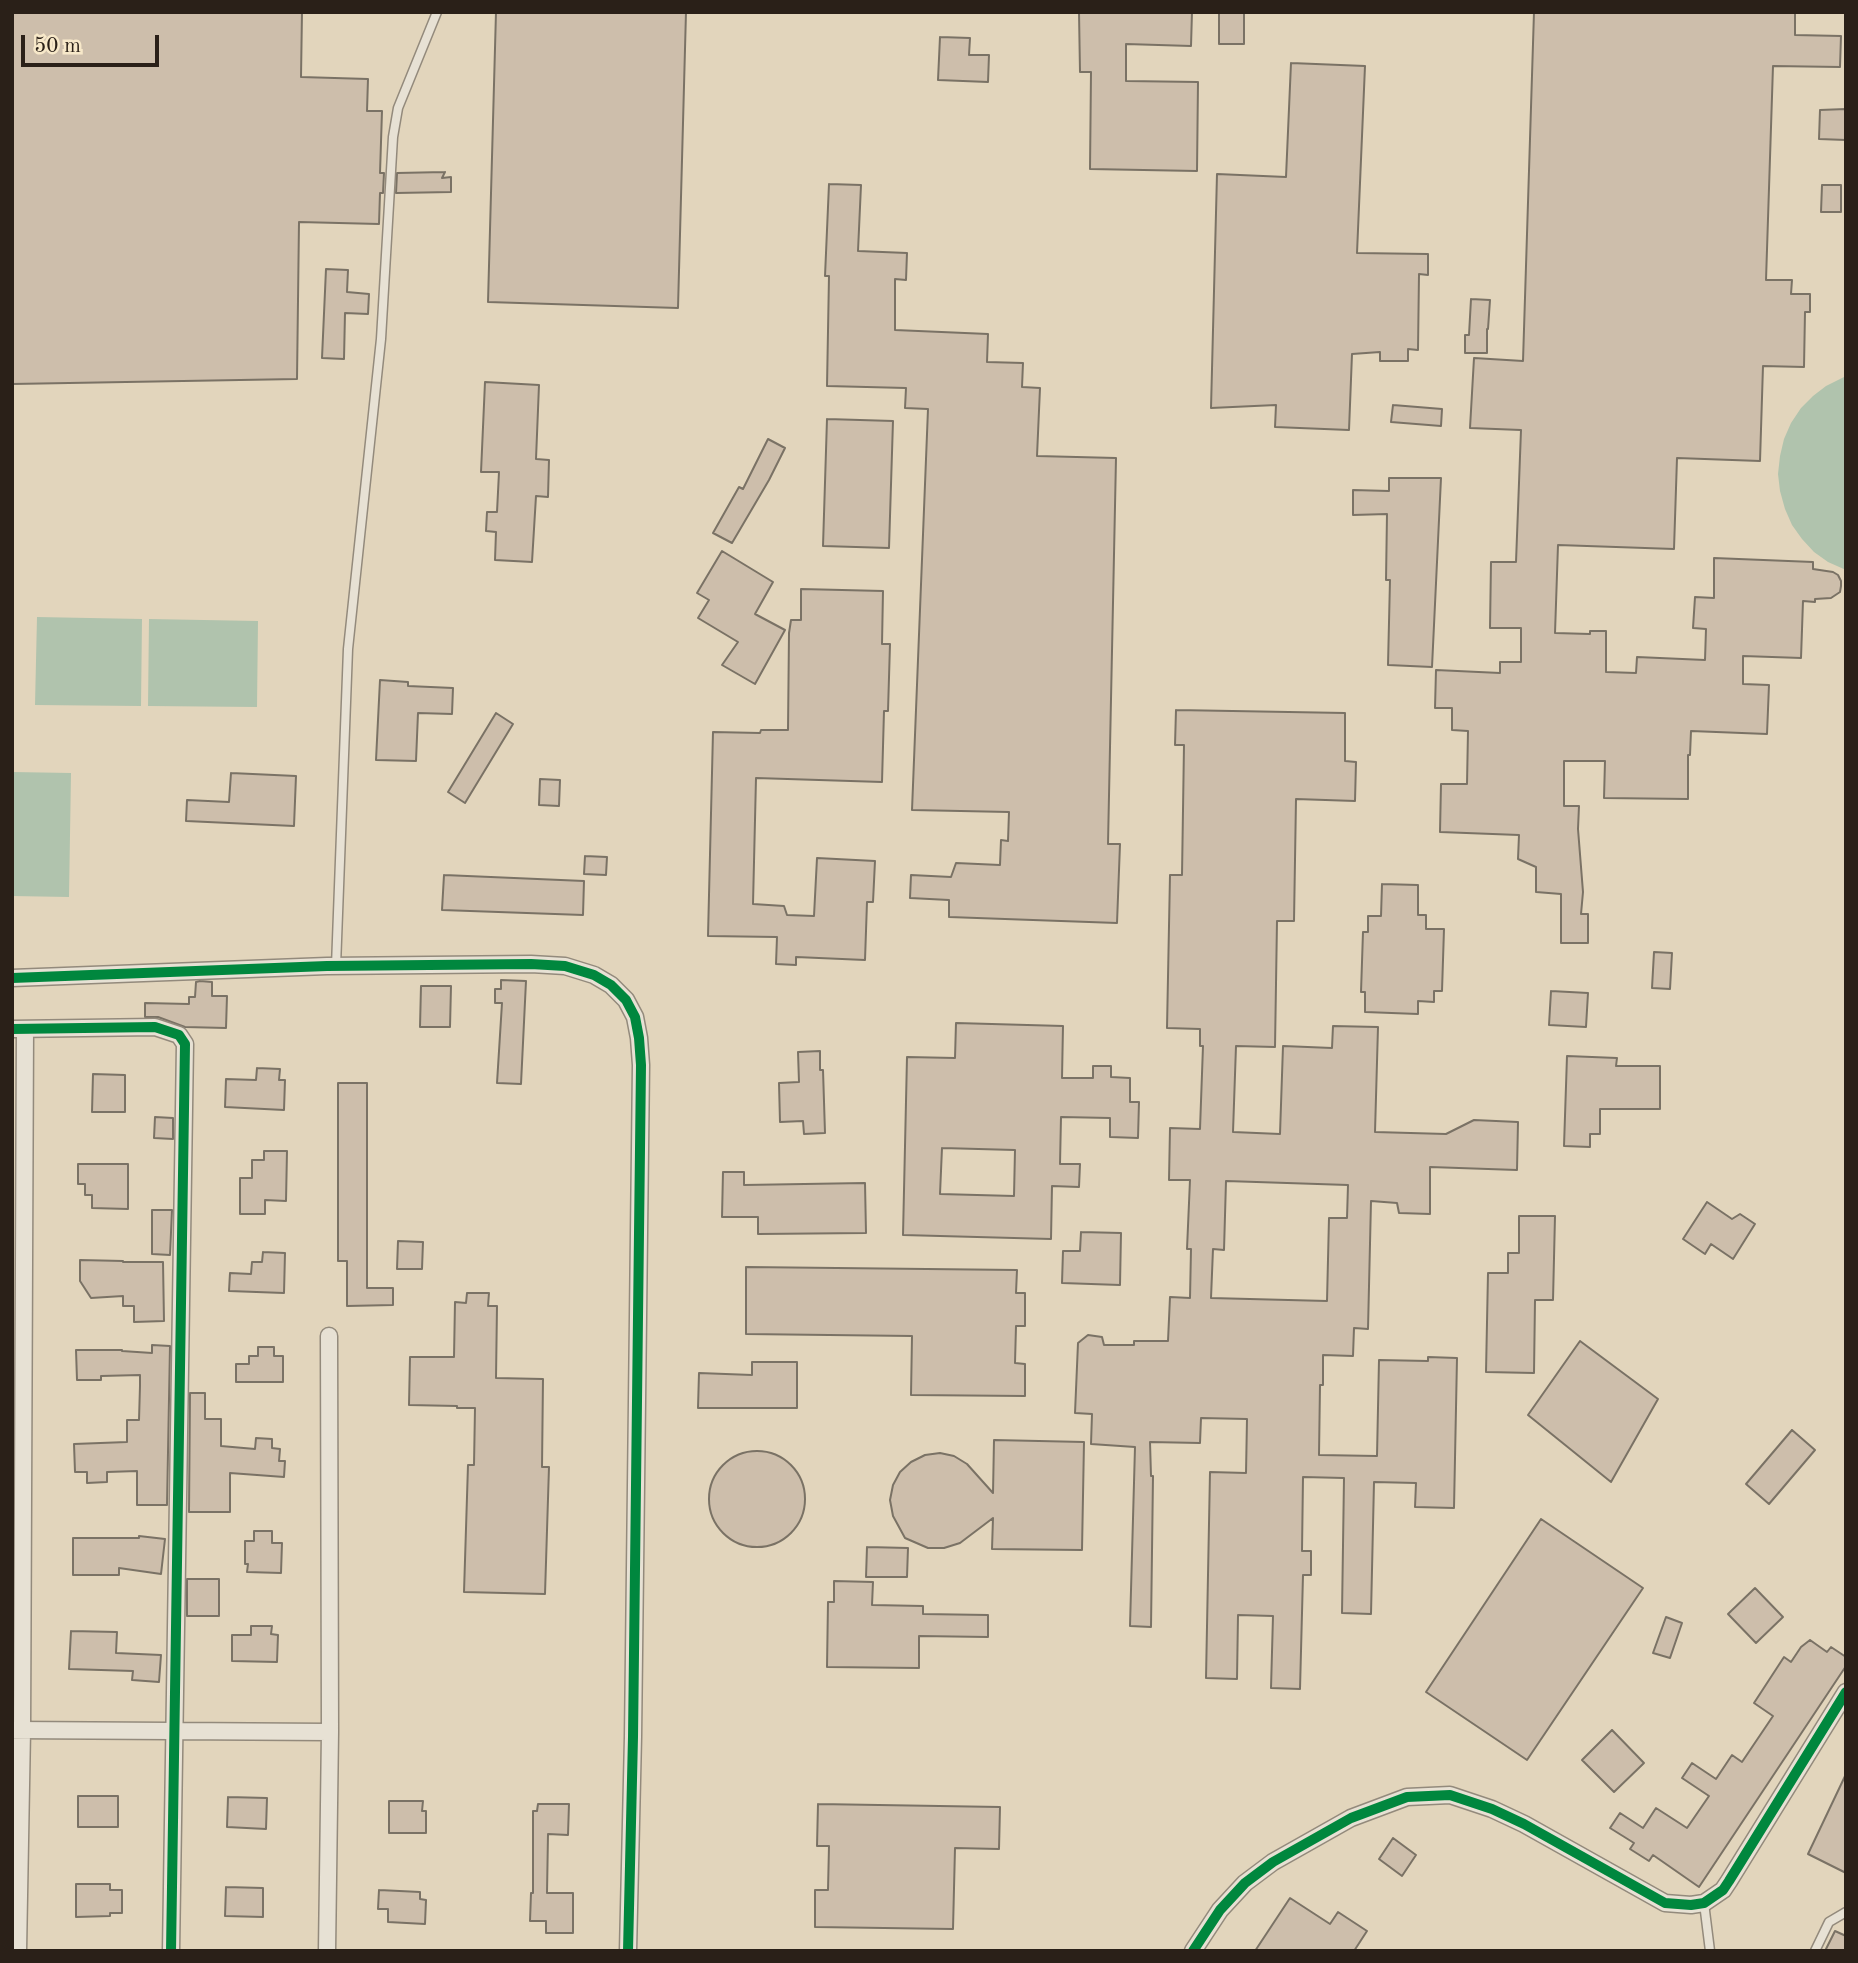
<!DOCTYPE html>
<style>
body{margin:0}
#map{position:relative;width:1858px;height:1963px;overflow:hidden;background:#e2d5bc;font-family:"Old Standard TT",serif}
canvas{display:block}
.frame{position:absolute;inset:0;border:14px solid #2a2018;pointer-events:none}
.scale{position:absolute;left:21px;top:35px;width:138px;height:32px;box-sizing:border-box;border:4px solid #2a2018;border-top:0;padding-left:9px;font-size:21px;line-height:24px;white-space:nowrap;color:#2a2018;-webkit-text-stroke:5px #f7e8c9;paint-order:stroke}
</style>
<div id="map">
<canvas width="1858" height="1963"></canvas>
<div class="frame"></div>
<div class="scale">50 m</div>
</div>
<script>
const context = document.querySelector('canvas').getContext('2d');
context.lineJoin = 'round';
function paint(path, color) { context.fillStyle = color; context.fill(path, 'evenodd'); }
const poly = rows => new Path2D(rows.map(r => 'M' + r).join(''));
function stroke(path, color, width, dash) { context.strokeStyle = color; context.lineWidth = width; context.lineCap = dash ? 'butt' : 'round'; context.setLineDash(dash || []); context.stroke(path); }
const water = poly([
 [1846,376,1846,570,1828,562,1814,552,1802,539,1792,525,1785,509,1780,491,1778,474,1780,456,1784,439,1791,423,1801,408,1813,396,1826,386],
 [37,617,142,619,141,706,35,705],
 [149,619,258,621,257,707,148,706],
 [12,772,71,773,69,897,12,896]
]);
const building = poly([
 [12,12,302,12,301,77,368,79,367,111,382,111,380,173,384,173,383,193,380,193,379,224,299,222,297,379,12,384,12,12],
 [496,12,686,12,678,308,488,302,496,12],
 [1079,12,1192,12,1191,46,1126,44,1126,81,1198,82,1197,171,1090,169,1091,72,1080,72,1079,12],
 [1219,12,1244,12,1244,44,1219,44,1219,12],
 [1534,12,1795,12,1795,35,1841,36,1840,67,1773,66,1766,280,1792,280,1791,294,1810,294,1810,312,1805,312,1804,367,1763,366,1760,461,1677,458,1674,549,1558,545,1555,633,1590,634,1590,631,1606,631,1606,672,1636,673,1637,657,1705,660,1706,629,1693,628,1695,597,1714,598,1714,558,1813,562,1813,569,1833,572,1838,575,1841,581,1841,586,1840,592,1831,598,1815,599,1815,602,1803,601,1801,658,1743,656,1743,684,1769,685,1767,734,1691,731,1690,755,1688,755,1688,799,1604,798,1605,761,1564,761,1564,806,1579,806,1578,829,1583,892,1581,914,1588,914,1588,943,1561,943,1561,894,1536,892,1536,867,1518,859,1519,835,1440,832,1441,784,1467,784,1468,731,1452,730,1452,708,1435,708,1436,670,1500,673,1500,662,1521,662,1521,628,1490,628,1491,562,1516,562,1521,430,1470,428,1474,358,1523,361,1534,12],
 [940,37,970,38,969,55,989,55,988,82,938,80,940,37],
 [1291,63,1365,66,1357,253,1428,254,1428,275,1419,274,1418,350,1408,349,1408,361,1380,361,1380,352,1352,354,1349,430,1275,427,1276,405,1211,408,1217,174,1286,177,1291,63],
 [1846,109,1846,140,1819,139,1820,110,1846,109],
 [445,172,442,178,451,177,451,192,396,193,397,173,445,172],
 [829,184,861,185,858,251,907,253,906,280,895,279,895,330,988,334,987,362,1023,363,1022,387,1040,388,1037,456,1116,458,1108,844,1120,844,1117,923,949,917,949,900,910,898,911,875,951,877,956,863,1000,865,1001,840,1008,841,1009,812,912,810,928,409,905,408,906,388,827,386,829,276,825,276,829,184],
 [1822,185,1841,185,1841,212,1821,212,1822,185],
 [326,269,348,270,347,292,369,294,368,314,345,313,344,359,322,358,326,269],
 [1471,299,1490,300,1488,329,1487,329,1487,353,1465,353,1465,335,1469,335,1471,299],
 [485,382,539,385,536,459,549,460,548,497,536,496,532,562,495,560,496,532,486,531,487,512,497,512,499,472,481,472,485,382],
 [1393,405,1442,409,1441,426,1391,422,1393,405],
 [827,419,893,421,889,548,823,546,827,419],
 [768,439,785,448,769,480,732,543,713,533,739,487,743,489,768,439],
 [1389,478,1441,478,1432,667,1388,665,1390,580,1386,580,1387,514,1353,515,1353,490,1389,491,1389,478],
 [722,551,773,582,755,614,785,630,755,684,722,665,738,642,698,618,709,600,697,593,722,551],
 [801,589,883,591,882,644,890,644,888,711,884,711,882,782,756,778,753,904,784,906,787,915,814,916,817,858,875,861,873,902,867,902,865,960,796,957,796,965,776,964,777,937,708,936,713,732,760,733,761,730,788,730,789,633,791,620,801,620,801,589],
 [380,680,408,682,408,686,453,688,452,714,418,713,416,761,376,760,380,680],
 [1176,710,1345,713,1345,761,1356,762,1355,801,1296,799,1294,921,1277,921,1275,1047,1236,1046,1233,1132,1280,1134,1283,1046,1332,1048,1333,1026,1378,1027,1375,1132,1446,1134,1474,1120,1518,1122,1517,1170,1430,1167,1430,1214,1399,1213,1397,1203,1371,1201,1368,1329,1354,1328,1353,1356,1323,1355,1323,1385,1320,1385,1319,1455,1377,1456,1379,1360,1428,1361,1428,1357,1457,1358,1454,1508,1415,1507,1416,1483,1374,1482,1371,1614,1342,1613,1344,1478,1303,1477,1302,1551,1311,1551,1311,1575,1303,1575,1300,1689,1271,1688,1273,1616,1238,1615,1237,1679,1206,1678,1210,1472,1246,1473,1247,1419,1201,1418,1200,1443,1150,1442,1151,1476,1153,1476,1151,1627,1130,1626,1135,1447,1091,1444,1092,1414,1075,1413,1078,1343,1088,1335,1102,1337,1104,1345,1134,1345,1134,1341,1168,1341,1170,1297,1190,1298,1191,1249,1187,1249,1190,1180,1169,1180,1170,1128,1200,1129,1203,1046,1200,1046,1200,1029,1167,1028,1170,875,1182,875,1184,745,1175,745,1176,710],
 [1226,1181,1348,1185,1347,1218,1329,1218,1327,1301,1211,1298,1213,1249,1224,1250,1226,1181],
 [496,713,513,724,465,803,448,792,496,713],
 [231,773,296,776,294,826,186,821,187,800,229,802,231,773],
 [540,779,560,780,559,806,539,805,540,779],
 [585,856,607,857,606,875,584,874,585,856],
 [444,875,584,881,583,915,442,910,444,875],
 [1382,884,1418,885,1418,915,1426,915,1426,929,1444,929,1442,991,1434,991,1434,1002,1418,1001,1418,1014,1365,1012,1365,992,1361,992,1363,932,1368,932,1368,916,1381,916,1382,884],
 [1654,952,1672,953,1670,989,1652,988,1654,952],
 [501,980,526,981,521,1084,497,1083,502,1003,495,1003,495,989,501,989,501,980],
 [200,981,212,982,212,996,227,996,226,1028,185,1027,158,1017,145,1017,145,1003,189,1004,189,997,195,997,196,982,200,981],
 [421,986,451,986,450,1027,420,1027,421,986],
 [1551,991,1588,993,1586,1027,1549,1025,1551,991],
 [956,1023,1063,1026,1062,1078,1093,1078,1093,1066,1111,1066,1111,1077,1130,1078,1130,1102,1139,1102,1138,1138,1110,1137,1110,1118,1061,1117,1060,1164,1080,1164,1079,1187,1052,1186,1051,1239,903,1235,907,1057,955,1058,956,1023],
 [942,1148,1015,1150,1014,1196,940,1194,942,1148],
 [820,1051,820,1070,823,1070,825,1133,804,1134,803,1121,780,1122,779,1083,799,1082,798,1052,820,1051],
 [1567,1056,1617,1058,1616,1066,1660,1066,1660,1109,1600,1109,1600,1134,1590,1134,1590,1147,1564,1146,1567,1056],
 [257,1068,280,1069,279,1080,285,1080,284,1110,225,1107,226,1079,256,1080,257,1068],
 [93,1074,125,1075,125,1112,92,1112,93,1074],
 [338,1083,367,1083,367,1288,393,1288,393,1305,347,1306,347,1261,338,1261,338,1083],
 [155,1117,173,1118,173,1139,154,1138,155,1117],
 [264,1151,287,1151,286,1201,265,1200,265,1214,240,1214,240,1178,252,1178,252,1160,264,1160,264,1151],
 [78,1164,128,1164,128,1209,92,1208,92,1195,85,1195,85,1184,78,1184,78,1164],
 [723,1172,744,1172,744,1185,865,1183,866,1233,758,1234,758,1217,722,1217,723,1172],
 [1707,1202,1732,1219,1740,1214,1755,1224,1733,1259,1711,1244,1705,1254,1683,1239,1707,1202],
 [152,1210,172,1210,170,1255,152,1254,152,1210],
 [1519,1216,1555,1216,1553,1300,1535,1300,1534,1373,1486,1372,1488,1273,1508,1273,1508,1253,1519,1253,1519,1216],
 [1081,1232,1121,1233,1120,1285,1062,1283,1063,1251,1080,1251,1081,1232],
 [398,1241,423,1242,422,1269,397,1269,398,1241],
 [263,1252,285,1253,284,1293,229,1291,230,1273,251,1274,252,1262,262,1262,263,1252],
 [80,1260,123,1261,123,1262,163,1262,164,1321,134,1322,134,1306,123,1306,123,1296,91,1298,80,1281,80,1260],
 [746,1267,1017,1270,1016,1293,1025,1293,1025,1326,1016,1326,1015,1363,1025,1364,1025,1396,911,1395,912,1336,746,1334,746,1267],
 [467,1293,489,1293,488,1306,497,1306,496,1378,543,1379,542,1467,549,1467,545,1594,464,1592,468,1465,474,1465,475,1408,457,1408,457,1406,409,1405,410,1357,454,1357,455,1302,466,1303,467,1293],
 [1580,1341,1658,1399,1611,1482,1528,1415,1580,1341],
 [152,1345,170,1346,167,1505,137,1505,137,1471,107,1472,107,1482,87,1483,87,1472,75,1472,74,1444,127,1442,127,1420,139,1420,140,1386,140,1375,101,1376,101,1380,77,1380,76,1350,122,1350,122,1351,152,1353,152,1345],
 [258,1347,274,1347,274,1356,283,1356,283,1382,236,1382,236,1364,249,1364,249,1356,258,1356,258,1347],
 [752,1362,797,1362,797,1408,698,1408,699,1373,752,1375,752,1362],
 [190,1393,205,1393,205,1419,221,1419,221,1446,255,1449,256,1438,272,1439,272,1448,280,1449,279,1461,285,1461,284,1477,230,1473,230,1512,189,1512,190,1393],
 [1792,1430,1815,1450,1769,1504,1746,1484,1792,1430],
 [994,1440,1084,1442,1082,1550,992,1549,993,1518,960,1543,944,1548,928,1548,905,1538,893,1516,890,1500,893,1485,900,1472,911,1462,925,1455,940,1453,954,1456,967,1464,993,1493,994,1440],
 '709 1499a48 48 0 1 1 96 0a48 48 0 1 1-96 0Z',
 [1541,1519,1643,1588,1527,1760,1426,1692,1541,1519],
 [254,1531,272,1531,272,1543,282,1543,281,1573,247,1572,248,1564,245,1564,245,1541,254,1541,254,1531],
 [139,1536,165,1539,161,1574,119,1568,119,1575,73,1575,73,1538,139,1538,139,1536],
 [867,1547,908,1548,907,1577,866,1577,867,1547],
 [187,1579,219,1579,219,1616,187,1616,187,1579],
 [834,1581,873,1582,872,1605,923,1606,923,1614,988,1615,988,1637,919,1636,919,1668,827,1667,828,1602,834,1602,834,1581],
 [1755,1588,1783,1617,1756,1643,1728,1614,1755,1588],
 [1666,1617,1682,1623,1670,1658,1653,1653,1666,1617],
 [251,1626,272,1626,271,1634,278,1635,277,1662,232,1661,232,1635,251,1635,251,1626],
 [71,1631,117,1632,116,1653,161,1655,159,1682,132,1680,133,1671,69,1669,71,1631],
 [1810,1640,1827,1652,1831,1647,1846,1657,1846,1666,1699,1887,1653,1855,1649,1861,1630,1849,1634,1843,1610,1828,1620,1813,1643,1828,1656,1808,1687,1828,1709,1796,1682,1778,1692,1763,1716,1779,1732,1755,1742,1762,1773,1716,1754,1703,1784,1657,1791,1662,1801,1647,1810,1640],
 [1612,1730,1644,1763,1614,1792,1582,1760,1612,1730],
 [1846,1774,1846,1873,1808,1854,1846,1774],
 [78,1796,118,1796,118,1827,78,1827,78,1796],
 [228,1797,267,1798,266,1829,227,1827,228,1797],
 [389,1801,423,1801,422,1811,426,1811,426,1833,389,1833,389,1801],
 [538,1804,569,1804,568,1835,548,1834,547,1893,573,1893,573,1933,546,1933,546,1921,530,1921,531,1893,533,1893,533,1811,537,1811,538,1804],
 [818,1804,1000,1807,999,1849,955,1848,953,1929,815,1927,815,1890,828,1890,829,1846,817,1846,818,1804],
 [1393,1838,1416,1855,1402,1876,1379,1859,1393,1838],
 [76,1884,110,1884,110,1890,122,1890,122,1913,110,1913,110,1916,76,1917,76,1884],
 [226,1887,263,1888,263,1917,225,1916,226,1887],
 [379,1890,420,1892,420,1899,426,1900,425,1924,388,1922,388,1909,378,1909,379,1890],
 [1290,1898,1330,1924,1338,1912,1367,1931,1354,1951,1255,1951,1290,1898],
 [1835,1931,1846,1936,1846,1951,1825,1951,1835,1931]
]);
const lane = poly([
 [336,966,348,649,381,339,393,137,398,108,437,12],
 [1704,1903,1710,1951],
 [1815,1951,1829,1922,1846,1912]
]);
const street = poly([
 [12,978,327,966,531,964,565,966,594,975,611,985,626,1000,635,1017,639,1038,641,1065,633,1737,628,1951],
 [12,1029,155,1027,179,1035,185,1044,171,1951],
 [12,1730,330,1732],
 [18,1951,22,1730,25,1029],
 [327,1951,330,1732,329,1336],
 [1193,1951,1220,1910,1245,1883,1273,1862,1351,1818,1407,1797,1450,1795,1492,1809,1524,1824,1665,1903,1691,1905,1704,1903,1723,1890,1729,1881,1846,1692]
]);
const cycleway = poly([
 [12,978,327,966,531,964,565,966,594,975,611,985,626,1000,635,1017,639,1038,641,1065,633,1737,628,1951],
 [12,1029,155,1027,179,1035,185,1044,171,1951],
 [1193,1951,1220,1910,1245,1883,1273,1862,1351,1818,1407,1797,1450,1795,1492,1809,1524,1824,1665,1903,1691,1905,1704,1903,1723,1890,1729,1881,1846,1692]
]);
paint(water, '#b0c3ad');
paint(building, '#cdbeab');
stroke(building, '#7a7265', 2);
stroke(lane, '#938a7c', 11);
stroke(street, '#938a7c', 19);
stroke(lane, '#e7e1d4', 8);
stroke(street, '#e7e1d4', 16);
stroke(cycleway, '#00873e', 10);
</script>
